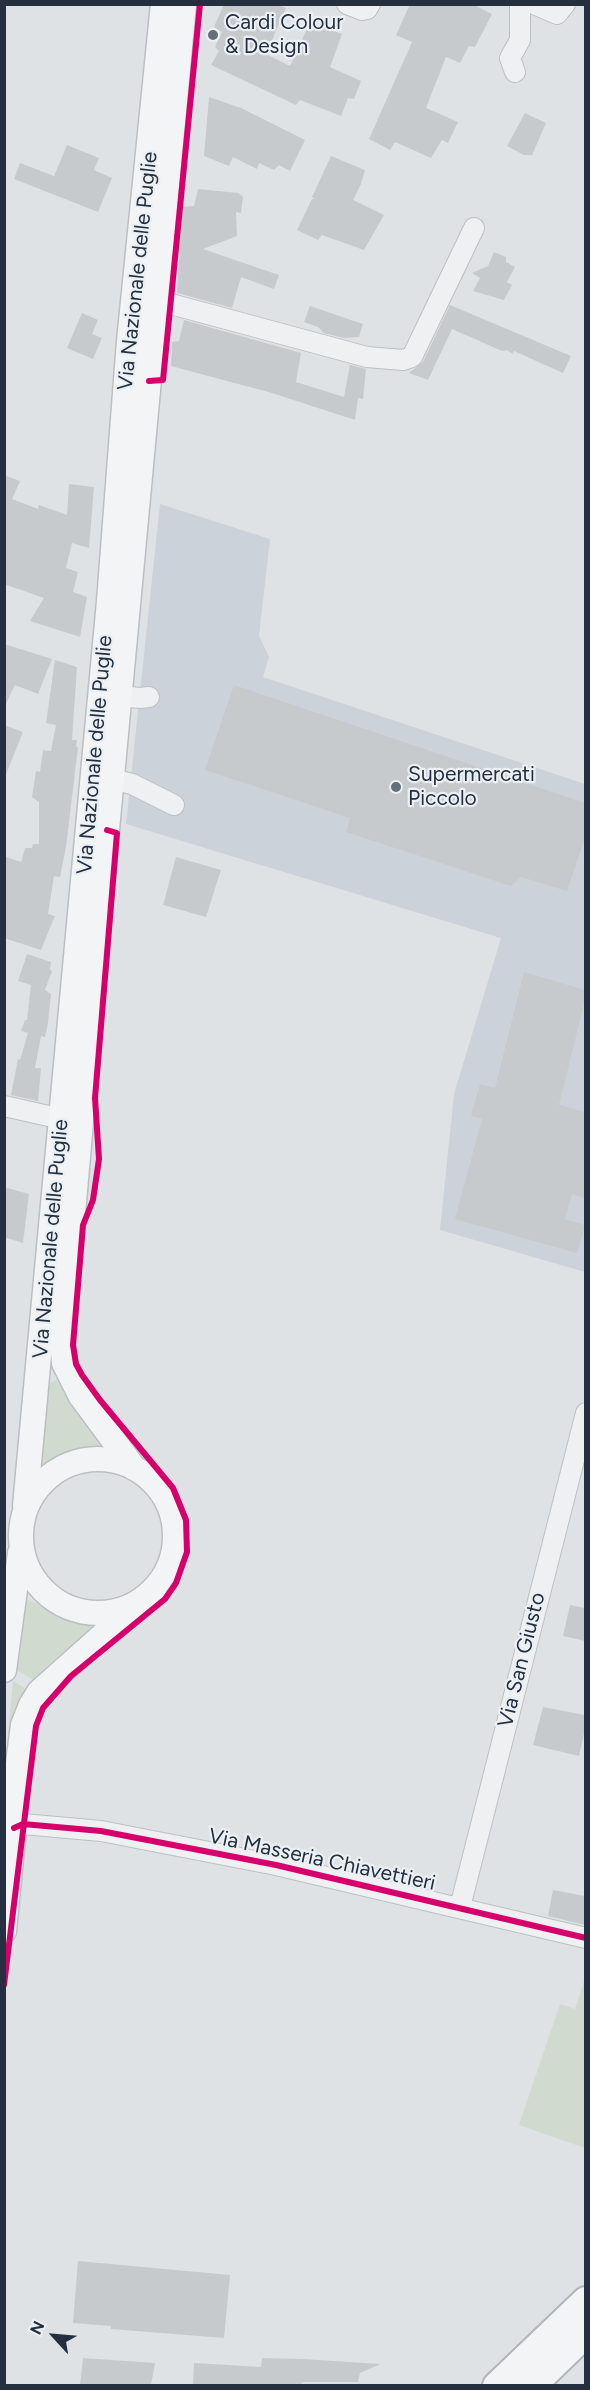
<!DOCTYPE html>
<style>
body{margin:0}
#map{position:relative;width:590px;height:2390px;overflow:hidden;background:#dfe2e5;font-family:Figtree,sans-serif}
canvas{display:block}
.frame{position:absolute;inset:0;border:6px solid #24303f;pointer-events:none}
.north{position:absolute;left:24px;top:2306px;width:60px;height:60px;-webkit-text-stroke:4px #ebf0f5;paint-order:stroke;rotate:296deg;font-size:16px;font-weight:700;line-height:24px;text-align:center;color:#24303f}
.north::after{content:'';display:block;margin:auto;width:21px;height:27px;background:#24303f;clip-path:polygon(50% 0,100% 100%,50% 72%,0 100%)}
</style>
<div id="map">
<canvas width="590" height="2390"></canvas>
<div class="frame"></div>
<div class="north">N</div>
</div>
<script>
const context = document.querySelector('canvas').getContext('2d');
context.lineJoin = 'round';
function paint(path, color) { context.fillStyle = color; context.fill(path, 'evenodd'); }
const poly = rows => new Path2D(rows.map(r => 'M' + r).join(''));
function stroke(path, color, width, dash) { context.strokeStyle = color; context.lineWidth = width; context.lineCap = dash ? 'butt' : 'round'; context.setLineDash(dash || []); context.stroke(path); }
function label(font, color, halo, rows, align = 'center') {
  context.font = font + ' Figtree,sans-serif'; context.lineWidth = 4.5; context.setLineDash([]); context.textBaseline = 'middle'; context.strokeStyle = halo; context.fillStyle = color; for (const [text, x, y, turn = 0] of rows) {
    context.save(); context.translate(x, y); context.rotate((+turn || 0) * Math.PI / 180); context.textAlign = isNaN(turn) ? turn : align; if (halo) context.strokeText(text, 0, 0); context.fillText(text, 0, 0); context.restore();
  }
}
const built = poly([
 [160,504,270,539,259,636,269,657,263,677,585,784,585,1272,440,1230,454,1094,501,938,126,824]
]);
const green = poly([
 [61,1379,116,1454,80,1454,57,1462,36,1478,42,1385],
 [23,1598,73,1617,101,1622,37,1682,15,1669],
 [13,1681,30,1691,6,1770,5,1768],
 [585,1978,586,2148,585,2148,519,2125,560,2004,575,2009]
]);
const building = poly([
 [224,4,277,4,286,8,266,54,290,66,310,22,342,34,330,67,361,81,354,99,348,98,341,116,300,100,296,105,211,65,219,51,215,47,222,32,214,27],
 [410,4,472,4,492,14,475,47,469,46,460,63,446,57,426,108,458,122,448,143,442,140,431,158,395,142,390,150,369,139,412,42,396,35],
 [209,97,241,108,305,140,290,171,279,165,274,170,259,163,257,169,233,157,229,166,204,156],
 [525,113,546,123,532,155,524,155,507,146],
 [67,145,99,158,94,170,112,178,98,212,14,179,20,163,54,176],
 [331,156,365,170,361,184,353,200,384,215,364,250,322,235,318,240,297,230,312,199,315,199,312,197],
 [198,189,238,193,243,197,241,213,236,212,237,236,203,249,279,275,274,289,241,277,232,308,177,293,182,207,194,206],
 [494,252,506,257,506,262,515,267,507,282,512,285,504,300,473,291,480,278,472,273,488,266],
 [450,305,571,356,563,373,514,351,513,354,507,350,502,351,452,329,428,380,409,373,423,362],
 [310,306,363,324,359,337,344,338,324,333,318,327,304,322],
 [82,313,98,320,92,334,102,338,93,359,67,348],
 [184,320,301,353,296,382,344,397,350,365,366,369,363,399,358,398,355,420,272,393,171,366,172,342,179,341],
 [4,475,20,481,12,499,38,509,39,505,67,515,69,484,94,487,89,548,72,543,66,568,78,572,73,592,87,597,80,637,30,621,44,598,4,584],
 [4,644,52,659,38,694,15,685,4,708],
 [55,660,77,667,72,740,77,740,76,747,78,747,66,847,60,877,54,876,48,914,55,916,41,950,4,938,4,856,21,862,25,848,32,848,33,844,39,844,39,802,32,797,36,771,40,772,43,750,51,751,56,725,46,723],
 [234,685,585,803,585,838,567,891,521,877,511,886,346,832,350,818,205,770],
 [4,725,23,732,5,777,4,777],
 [176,857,221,870,206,917,163,905],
 [27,954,51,962,50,970,52,971,45,990,51,994,48,1023,45,1037,41,1036,35,1068,41,1068,38,1101,11,1095,18,1059,20,1060,28,1033,21,1031,25,1020,27,1020,31,985,18,981],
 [524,972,585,990,585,1000,559,1105,585,1112,585,1198,572,1194,565,1219,585,1225,577,1253,455,1219,482,1119,471,1116,480,1084,495,1088],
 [4,1187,29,1194,23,1243,4,1237],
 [570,1605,585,1608,585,1641,563,1636],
 [543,1707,585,1715,585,1729,579,1756,533,1745],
 [553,1890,585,1896,585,1925,548,1916],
 [78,2261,230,2275,224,2338,111,2329,111,2326,73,2323],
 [83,2358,155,2363,151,2385,80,2385],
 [262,2358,303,2359,380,2364,360,2373,358,2382,302,2382,301,2385,193,2385,194,2363,261,2367]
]);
const minor = poly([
 [347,4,362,10,367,9,370,4],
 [534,4,557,14,565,4],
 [515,72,510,58,520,40,520,4],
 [156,300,367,357,403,360,412,357,474,228],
 [119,696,140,698,149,697],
 [112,779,132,784,174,805],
 [4,1106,62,1119],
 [14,1828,23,1824,101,1831,276,1865,586,1938],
 [460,1907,586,1413]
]);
const major = poly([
 '21 1536a77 77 0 1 1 154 0a77 77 0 1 1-154 0Z',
 [134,1468,80,1395,64,1363,61,1327,69,1258,107,830,184,4],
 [25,1506,109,601,129,341,163,4],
 [4,1670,20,1553],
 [4,1931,14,1828,16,1779,23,1725,31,1705,39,1692,132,1609]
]);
const highway = poly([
 [497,2386,586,2301],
 [531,2386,586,2333]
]);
const cycleway = poly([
 [149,381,163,380,200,4],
 [14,1828,23,1824,101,1831,276,1865,586,1938],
 [4,1985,36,1726,43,1708,71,1676,165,1599,176,1583,187,1552,186,1520,173,1488,100,1400,82,1375,76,1364,73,1345,83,1225,93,1200,99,1159,95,1098,117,833,107,830]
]);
const markers = [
 [213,35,6,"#656e79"],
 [396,787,6,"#656e79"]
];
const poiNames = [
 ["Cardi Colour",225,23],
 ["& Design",225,47],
 ["Supermercati",408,775],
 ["Piccolo",408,799]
];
const streetNames = [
 ["Via Nazionale delle Puglie",138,271,-84],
 ["Via Nazionale delle Puglie",95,755,-85],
 ["Via Nazionale delle Puglie",51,1239,-85],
 ["Via San Giusto",522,1660,-76],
 ["Via Masseria Chiavettieri",322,1860,12]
];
paint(built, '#ccd2d9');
paint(green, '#d0dace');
paint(building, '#c7cacd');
stroke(minor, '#bdc0c3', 22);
stroke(major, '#bbbfc3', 27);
stroke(highway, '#b1b5ba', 32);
stroke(minor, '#eef0f2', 20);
stroke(major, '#f3f4f5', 24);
stroke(highway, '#f3f4f5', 28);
stroke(cycleway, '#d6006c', 6);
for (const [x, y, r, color] of markers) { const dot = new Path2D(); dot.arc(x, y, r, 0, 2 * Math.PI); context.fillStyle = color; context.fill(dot); stroke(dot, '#ebf0f5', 2); }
label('21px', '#24303f', '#ebf0f5', poiNames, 'left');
label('21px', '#24303f', '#ebf0f5', streetNames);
</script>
